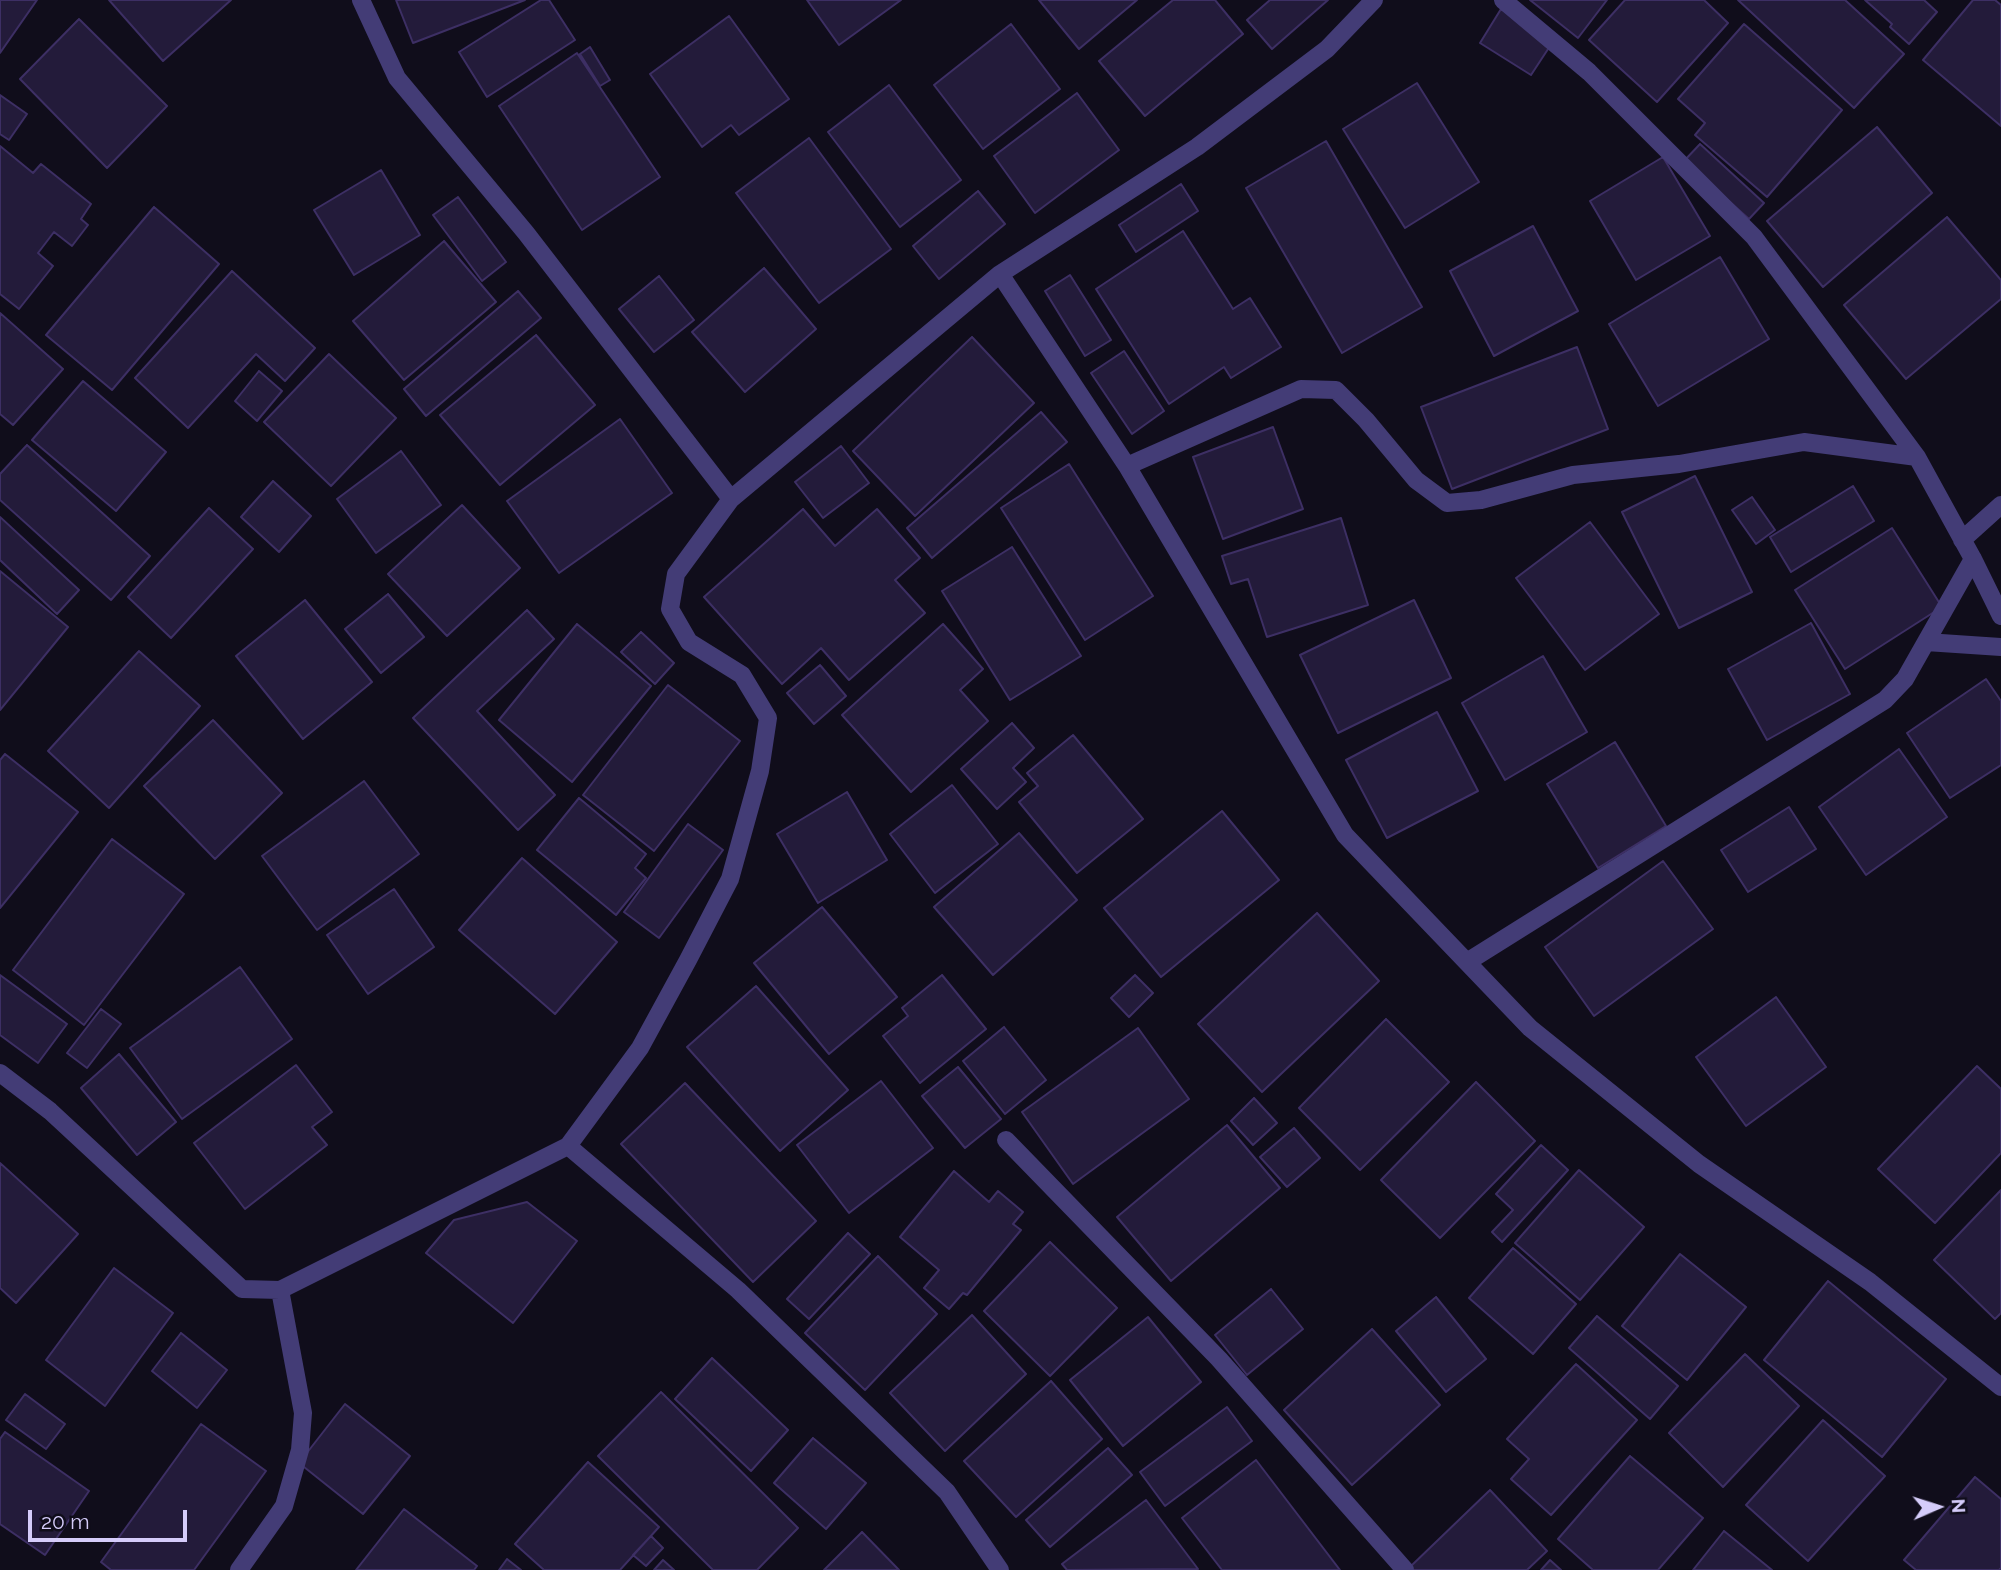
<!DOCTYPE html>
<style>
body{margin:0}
#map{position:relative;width:2001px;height:1570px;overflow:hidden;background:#100d1b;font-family:Raleway,sans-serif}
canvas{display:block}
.north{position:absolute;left:1903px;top:1472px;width:70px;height:70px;-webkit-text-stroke:5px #100d1b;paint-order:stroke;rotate:87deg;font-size:19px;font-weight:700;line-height:28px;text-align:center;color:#d5ccfa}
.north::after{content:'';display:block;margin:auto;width:24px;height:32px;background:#d5ccfa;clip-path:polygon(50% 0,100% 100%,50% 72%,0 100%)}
.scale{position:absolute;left:28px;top:1510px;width:159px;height:32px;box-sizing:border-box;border:4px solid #d5ccfa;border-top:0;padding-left:9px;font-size:21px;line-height:24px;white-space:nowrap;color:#d5ccfa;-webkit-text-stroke:5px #100d1b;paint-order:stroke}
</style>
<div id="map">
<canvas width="2001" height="1570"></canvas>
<div class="north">N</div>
<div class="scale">20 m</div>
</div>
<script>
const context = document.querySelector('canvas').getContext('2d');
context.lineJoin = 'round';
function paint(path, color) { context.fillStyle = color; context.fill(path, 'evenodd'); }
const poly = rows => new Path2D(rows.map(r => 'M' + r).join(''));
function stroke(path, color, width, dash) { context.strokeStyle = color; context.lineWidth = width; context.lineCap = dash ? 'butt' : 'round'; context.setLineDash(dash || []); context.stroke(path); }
const building = poly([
 [0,0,37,0,0,53,0,0],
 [109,0,231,0,163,61,109,0],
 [396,0,525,0,413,43,396,0],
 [541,0,549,0,575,40,487,97,459,52,541,0],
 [807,0,901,0,839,45,807,0],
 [1039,0,1137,0,1079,49,1039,0],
 [1173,0,1215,0,1243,34,1145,116,1099,61,1173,0],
 [1270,0,1328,0,1272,49,1247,20,1270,0],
 [1530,0,1607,0,1578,38,1530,0],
 [1625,0,1704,0,1728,23,1657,102,1589,40,1625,0],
 [1738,0,1845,0,1904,54,1854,108,1738,0],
 [1865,0,1924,0,1937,12,1909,44,1890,27,1892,24,1865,0],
 [1973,0,1995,0,2001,5,2001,126,1923,60,1973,0],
 [1501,9,1552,43,1531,75,1480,43,1501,9],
 [729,16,789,99,739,135,731,125,702,147,650,74,729,16],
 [79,19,167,106,107,168,20,79,79,19],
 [1011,24,1060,89,983,149,934,85,1011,24],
 [1744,24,1842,110,1767,197,1695,135,1705,123,1678,99,1744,24],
 [590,47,610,80,600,86,580,54,590,47],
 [577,53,660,177,582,230,499,106,577,53],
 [1417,83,1479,182,1405,228,1343,129,1417,83],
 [889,85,961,180,900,227,828,132,889,85],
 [1077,93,1119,150,1035,213,994,156,1077,93],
 [0,95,27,114,9,140,0,134,0,95],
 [1877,127,1932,193,1823,287,1767,221,1877,127],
 [809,138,891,249,819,303,736,193,809,138],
 [1326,141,1422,307,1342,353,1246,188,1326,141],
 [1700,144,1764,203,1749,219,1684,161,1700,144],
 [0,146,33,173,41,164,91,204,81,219,88,225,72,246,54,232,38,253,53,266,19,309,0,294,0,146],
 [1663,157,1710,236,1636,280,1590,201,1663,157],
 [381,170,420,235,354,275,314,210,381,170],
 [1181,184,1198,211,1136,252,1119,225,1181,184],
 [978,191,1005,224,939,279,913,246,978,191],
 [458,197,506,262,482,281,433,215,458,197],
 [154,207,219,264,112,390,46,335,154,207],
 [1947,217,2001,280,2001,299,1906,379,1844,305,1947,217],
 [1533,226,1578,311,1494,356,1450,271,1533,226],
 [1183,231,1233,309,1250,298,1281,347,1231,378,1224,367,1169,404,1096,289,1183,231],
 [444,241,496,302,404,380,353,321,444,241],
 [1720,257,1769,339,1658,406,1609,324,1720,257],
 [764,268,816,329,745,392,692,332,764,268],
 [232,271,315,348,285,381,256,354,188,428,135,378,232,271],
 [1070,275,1111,340,1085,356,1045,291,1070,275],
 [659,276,694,320,654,352,619,309,659,276],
 [518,291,541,318,426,416,404,389,518,291],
 [0,313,63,369,13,425,0,414,0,313],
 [536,335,595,405,500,485,440,415,536,335],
 [972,337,1034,403,915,516,853,451,972,337],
 [1577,347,1608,429,1452,489,1421,407,1577,347],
 [1124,351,1164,411,1132,434,1091,373,1124,351],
 [329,354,396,418,331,486,264,422,329,354],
 [259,371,282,391,257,421,235,401,259,371],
 [83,381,166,452,116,511,32,440,83,381],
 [1041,412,1067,442,932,558,907,528,1041,412],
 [620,419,672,493,559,573,507,501,620,419],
 [1273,427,1303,509,1223,539,1193,457,1273,427],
 [27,445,150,556,111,600,0,500,0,474,27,445],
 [841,446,869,483,823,518,795,482,841,446],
 [401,451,441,505,376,553,337,499,401,451],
 [1069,464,1153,596,1085,640,1001,508,1069,464],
 [1695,476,1752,592,1679,628,1622,512,1695,476],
 [273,481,311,516,279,552,241,517,273,481],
 [1853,486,1874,521,1791,572,1770,537,1853,486],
 [1752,497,1775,530,1756,544,1732,510,1752,497],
 [462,505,520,568,447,636,388,574,462,505],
 [209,508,253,549,171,638,128,597,209,508],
 [803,509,835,546,877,509,920,558,895,580,925,613,849,680,821,648,782,684,704,597,803,509],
 [0,517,79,590,57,614,0,560,0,517],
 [1341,518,1368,605,1267,637,1248,579,1231,584,1222,556,1341,518],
 [1590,522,1659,614,1585,670,1516,578,1590,522],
 [1892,528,1942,607,1845,669,1795,590,1892,528],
 [1012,547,1081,656,1010,700,942,591,1012,547],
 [0,571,68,627,0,710,0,571],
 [388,594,424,637,381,673,345,629,388,594],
 [305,600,372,682,303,739,236,656,305,600],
 [1414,600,1451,678,1338,733,1300,655,1414,600],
 [527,610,554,639,477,711,555,795,518,830,413,718,527,610],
 [1811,623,1850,694,1767,740,1728,669,1811,623],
 [577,624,651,686,572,782,499,720,577,624],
 [943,624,983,669,960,690,988,721,911,792,842,715,943,624],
 [641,632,674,663,655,684,621,652,641,632],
 [139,651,200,706,109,808,48,751,139,651],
 [1543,656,1587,732,1505,780,1462,703,1543,656],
 [820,665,846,696,814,724,787,693,820,665],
 [1986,679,2001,701,2001,765,1950,798,1907,733,1986,679],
 [668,685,740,741,654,851,583,795,668,685],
 [1437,712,1478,791,1387,838,1346,760,1437,712],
 [213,720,282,793,215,859,144,786,213,720],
 [1012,723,1034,748,1013,768,1026,782,997,809,961,769,1012,723],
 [1073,735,1143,819,1077,873,1019,802,1038,786,1027,773,1073,735],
 [1615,742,1666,826,1598,868,1547,784,1615,742],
 [1899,749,1947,817,1866,875,1819,807,1899,749],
 [5,754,78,812,0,908,0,760,5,754],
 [364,781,419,854,317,930,262,856,364,781],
 [952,785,998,844,935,893,890,834,952,785],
 [847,792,887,860,818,903,777,834,847,792],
 [579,798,646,854,635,868,646,878,616,915,537,850,579,798],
 [1789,807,1816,849,1748,892,1721,850,1789,807],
 [1222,811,1279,880,1161,977,1104,908,1222,811],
 [688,824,723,850,659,938,624,912,688,824],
 [1019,833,1077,900,993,975,934,907,1019,833],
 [112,839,184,894,84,1025,13,970,112,839],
 [522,858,617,942,555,1014,459,930,522,858],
 [1663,861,1713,929,1594,1016,1545,947,1663,861],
 [394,889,434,947,368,994,327,935,394,889],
 [822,907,897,997,829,1054,754,963,822,907],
 [1317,913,1379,981,1262,1092,1198,1024,1317,913],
 [240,967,292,1039,182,1119,130,1048,240,967],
 [0,975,67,1024,38,1063,0,1035,0,975],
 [942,975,986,1029,920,1083,883,1036,908,1016,902,1008,942,975],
 [1135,975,1153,993,1129,1017,1111,998,1135,975],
 [756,986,848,1090,780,1151,687,1047,756,986],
 [1776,997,1826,1067,1746,1126,1696,1057,1776,997],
 [101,1009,121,1024,87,1068,67,1053,101,1009],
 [1386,1019,1449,1082,1360,1170,1299,1108,1386,1019],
 [1004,1027,1046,1080,1005,1114,963,1061,1004,1027],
 [1138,1028,1189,1099,1073,1184,1022,1112,1138,1028],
 [119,1054,176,1122,137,1155,81,1088,119,1054],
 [296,1065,332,1112,312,1127,327,1145,245,1209,194,1143,296,1065],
 [1977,1066,2001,1089,2001,1153,1935,1223,1878,1169,1977,1066],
 [958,1067,1001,1119,965,1148,922,1096,958,1067],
 [881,1081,933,1148,849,1213,797,1145,881,1081],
 [1476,1082,1535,1141,1440,1238,1381,1180,1476,1082],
 [685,1083,816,1221,753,1282,621,1144,685,1083],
 [1254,1098,1277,1123,1253,1145,1231,1121,1254,1098],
 [1227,1125,1280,1188,1171,1281,1117,1217,1227,1125],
 [1294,1128,1320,1158,1287,1187,1260,1157,1294,1128],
 [1541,1145,1568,1170,1502,1242,1492,1232,1513,1210,1496,1194,1541,1145],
 [0,1163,78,1234,16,1303,0,1288,0,1163],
 [1579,1170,1644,1227,1580,1300,1515,1243,1579,1170],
 [954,1171,989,1202,998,1191,1023,1212,1013,1224,1021,1230,967,1295,963,1293,949,1309,924,1288,939,1270,900,1237,954,1171],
 [2001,1190,2001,1313,1995,1319,1934,1260,2001,1190],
 [527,1202,577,1241,513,1323,426,1253,454,1220,527,1202],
 [848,1233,870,1254,809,1319,787,1299,848,1233],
 [1050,1242,1117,1308,1050,1376,984,1311,1050,1242],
 [1513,1248,1576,1304,1533,1354,1469,1298,1513,1248],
 [1680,1254,1746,1307,1687,1380,1622,1326,1680,1254],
 [878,1256,937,1314,865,1390,805,1333,878,1256],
 [114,1268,173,1313,105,1406,46,1360,114,1268],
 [1828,1281,1946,1379,1882,1457,1764,1360,1828,1281],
 [1271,1289,1303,1329,1247,1375,1215,1335,1271,1289],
 [1436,1297,1486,1359,1446,1392,1396,1331,1436,1297],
 [972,1315,1026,1374,945,1451,890,1393,972,1315],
 [1597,1316,1678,1386,1650,1419,1569,1348,1597,1316],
 [1148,1317,1201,1382,1123,1446,1070,1380,1148,1317],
 [1372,1329,1440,1405,1352,1485,1284,1410,1372,1329],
 [181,1333,227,1370,197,1408,152,1371,181,1333],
 [1745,1354,1799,1406,1723,1487,1669,1433,1745,1354],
 [712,1358,788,1430,751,1471,675,1399,712,1358],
 [1576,1364,1637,1420,1551,1515,1511,1479,1529,1459,1507,1439,1576,1364],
 [1051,1381,1102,1439,1016,1517,964,1461,1051,1381],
 [661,1392,798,1528,757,1570,713,1570,598,1456,661,1392],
 [25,1394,65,1424,46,1449,6,1420,25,1394],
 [345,1404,410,1456,363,1514,299,1463,345,1404],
 [1227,1407,1252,1441,1165,1506,1140,1472,1227,1407],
 [1823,1420,1885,1476,1808,1561,1746,1505,1823,1420],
 [201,1424,266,1471,194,1570,111,1570,101,1562,201,1424],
 [5,1432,89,1491,45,1555,0,1524,0,1439,5,1432],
 [813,1438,866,1483,826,1529,774,1483,813,1438],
 [1108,1448,1132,1475,1050,1547,1026,1520,1108,1448],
 [1630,1456,1703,1518,1658,1570,1593,1570,1558,1539,1630,1456],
 [1256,1460,1340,1570,1222,1570,1182,1518,1256,1460],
 [588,1462,659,1527,620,1570,544,1570,515,1544,588,1462],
 [1975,1477,2001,1499,2001,1568,1999,1570,1916,1570,1904,1560,1975,1477],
 [1490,1490,1547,1551,1527,1570,1412,1570,1410,1567,1490,1490],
 [1146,1500,1198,1569,1067,1570,1062,1564,1146,1500],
 [404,1509,477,1566,474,1570,356,1570,404,1509],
 [1724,1531,1772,1570,1693,1570,1724,1531],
 [862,1532,899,1570,824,1570,862,1532],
 [651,1536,663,1548,646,1566,633,1555,651,1536],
 [507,1559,521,1570,499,1570,507,1559],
 [663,1560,674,1570,654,1570,663,1560],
 [1550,1560,1561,1570,1541,1570,1550,1560]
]);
const minor = poly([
 [361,0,397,78,526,233,731,499],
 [1503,0,1589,72,1754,237,1917,457,1973,559,2001,616],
 [1000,274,1127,466,1345,835,1530,1028,1699,1164,1870,1282,2001,1387],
 [1127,466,1301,389,1336,390,1366,420,1416,480,1447,503,1481,500,1573,475,1679,464,1804,442,1917,457],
 [1962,540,2001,505],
 [1926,642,2001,647],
 [1467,962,1885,700,1905,679,1973,559],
 [0,1073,50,1111,242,1289,280,1290,568,1146,640,1048,688,960,730,879,760,771,768,718,742,675,689,642,670,609,676,574,731,499,1000,274,1197,147,1327,49,1374,0],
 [1006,1140,1219,1359,1405,1570],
 [568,1146,738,1290,947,1492,1000,1570],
 [239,1570,284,1506,300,1450,303,1413,280,1290]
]);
paint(building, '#231b3a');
stroke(building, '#3d2f64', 2);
stroke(minor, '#433c76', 18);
</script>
